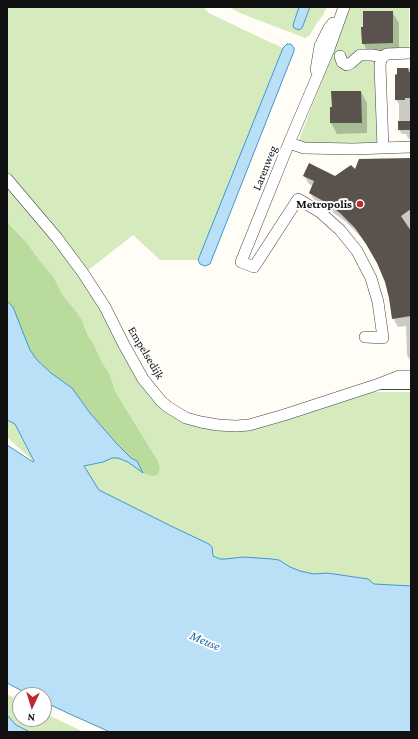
<!DOCTYPE html>
<style>
body{margin:0}
#map{position:relative;width:418px;height:739px;overflow:hidden;background:#fffdf5;font-family:"Crimson Pro",serif}
canvas{display:block}
.frame{position:absolute;inset:0;border:8px solid #111;pointer-events:none}
.north{position:absolute;left:12px;top:687px;width:40px;height:40px;box-sizing:border-box;background:#fff;border:1px solid #a0a0a0;border-radius:50%;rotate:184deg;font-size:11px;font-weight:700;line-height:16px;text-align:center;color:#111}
.north::after{content:'';display:block;margin:auto;width:14px;height:18px;background:#c4262e;clip-path:polygon(50% 0,100% 100%,50% 72%,0 100%)}
</style>
<div id="map">
<canvas width="418" height="739"></canvas>
<div class="frame"></div>
<div class="north">N</div>
</div>
<script>
const context = document.querySelector('canvas').getContext('2d');
context.lineJoin = 'round';
function paint(path, color) { context.fillStyle = color; context.fill(path, 'evenodd'); }
const poly = rows => new Path2D(rows.map(r => 'M' + r).join(''));
function stroke(path, color, width, dash) { context.strokeStyle = color; context.lineWidth = width; context.lineCap = dash ? 'butt' : 'round'; context.setLineDash(dash || []); context.stroke(path); }
function label(font, color, halo, rows, align = 'center') {
  context.font = font + ' "Crimson Pro",serif'; context.lineWidth = 4; context.setLineDash([]); context.textBaseline = 'middle'; context.strokeStyle = halo; context.fillStyle = color; for (const [text, x, y, turn = 0] of rows) {
    context.save(); context.translate(x, y); context.rotate((+turn || 0) * Math.PI / 180); context.textAlign = isNaN(turn) ? turn : align; if (halo) context.strokeText(text, 0, 0); context.fillText(text, 0, 0); context.restore();
  }
}
const green = poly([
 [7,7,203,7,209,13,244,30,283,48,198,260,160,260,133,235,87,271,7,174],
 [229,7,299,7,293,24,302,27,310,7,327,7,323,15,315,26,310,35,305,38,240,13],
 [350,7,409,7,409,46,406,48,388,48,378,55,379,141,374,144,303,144,299,140],
 [7,186,45,230,88,287,144,387,215,430,371,392,411,392,411,586,374,584,369,580,327,573,314,574,300,571,290,567,279,560,244,557,225,559,220,559,213,556,212,547,209,544,173,527,98,490,84,467,103,462,112,458,118,458,128,462,148,475,160,469,158,461,115,391,110,375,102,362,93,343,87,334,82,320,75,310,62,294,53,276,43,265,27,243,7,222],
 [7,420,15,424,34,462,7,437],
 [7,694,20,701,20,719,44,719,44,713,84,732,30,732,16,725,7,715]
]);
const forest = poly([
 [7,222,27,243,43,265,53,276,62,294,75,310,82,320,87,334,93,343,102,362,110,375,115,391,158,461,160,469,158,474,154,476,148,475,143,473,137,461,131,458,117,444,90,413,72,388,51,373,37,360,30,350,13,307,7,301]
]);
const water = poly([
 [299,7,310,7,302,28,299,30,294,28,293,25,299,7],
 [287,44,291,44,294,48,294,51,210,264,205,266,200,264,198,260,283,48,287,44],
 [7,301,13,307,30,350,37,360,51,373,72,388,90,413,117,444,131,458,137,461,143,473,128,462,118,458,112,458,103,462,84,466,99,490,173,527,209,544,212,547,213,556,220,559,225,559,244,557,272,559,279,560,290,567,300,571,314,574,327,573,368,579,374,584,411,586,411,732,110,732,72,715,44,702,44,695,30,695,7,683,7,445,33,462,34,461,15,424,7,420,7,301],
 [7,715,16,725,30,732,7,732,7,715]
]);
const shadow = poly([
 [392,12,399,23,399,54,369,54,363,43],
 [402,68,411,68,411,139,408,138,406,134,402,134,399,130,399,103,398,103,396,99,398,75],
 [361,92,367,103,367,133,337,134,331,123,331,108],
 [411,159,411,362,407,355,406,326,398,327,393,318,386,282,372,252,361,237,346,222,330,210,315,201,310,193,313,186,309,184,304,176,335,177,356,170]
]);
const building = poly([
 [363,11,393,11,393,43,362,44,361,27,363,27],
 [397,68,408,68,409,72,411,72,411,98,405,98,405,100,395,100,395,75,397,74],
 [331,91,361,91,362,123,330,123,330,107,332,107],
 [398,121,411,121,411,130,398,130],
 [411,158,411,209,401,216,411,231,411,316,392,319,389,298,385,282,377,263,366,244,355,228,340,213,325,202,309,193,314,181,303,176,309,163,335,176,351,165,355,169,359,159]
]);
const pedestrian = poly([
 [382,385,411,385]
]);
const minor = poly([
 [344,7,329,49,289,143,241,262,254,267,298,199,320,212,340,230,357,251,371,278,378,302,383,338,365,337],
 [340,56,342,62,347,65,351,63,360,55,372,55,383,57],
 [316,70,320,46,329,28,333,23],
 [289,143,304,148,353,149,411,147],
 [383,148,380,65,381,60,383,57,387,54,411,53],
 [7,179,57,238,83,273,105,307,123,343,143,379,161,401,168,407,186,418,201,422,218,425,236,426,249,425,284,415,376,385,399,376,411,376]
]);
const markers = [
 [360,204,4,"#c4262e"]
];
const streetNames = [
 ["Larenweg",265,168,-68],
 ["Empelsedijk",146,353,59]
];
const poiNames = [
 ["Metropolis",352,204]
];
const waterNames = [
 ["Meuse",205,641,23]
];
paint(green, '#d5ebbd');
paint(forest, '#b9dc9c');
paint(water, '#b9e0f7');
stroke(water, '#3f96cf', 1);
paint(shadow, '#0003');
paint(building, '#5a524d');
stroke(pedestrian, '#444', 10);
stroke(minor, '#444', 12);
stroke(pedestrian, '#fff', 8);
stroke(minor, '#fff', 11);
for (const [x, y, r, color] of markers) { const dot = new Path2D(); dot.arc(x, y, r, 0, 2 * Math.PI); context.fillStyle = color; context.fill(dot); stroke(dot, '#fff', 1.5); }
label('12px', '#111', '#fff', streetNames);
label('bold 12px', '#111', '#fff', poiNames, 'right');
label('italic 13px', '#1768a6', '#fff', waterNames);
</script>
